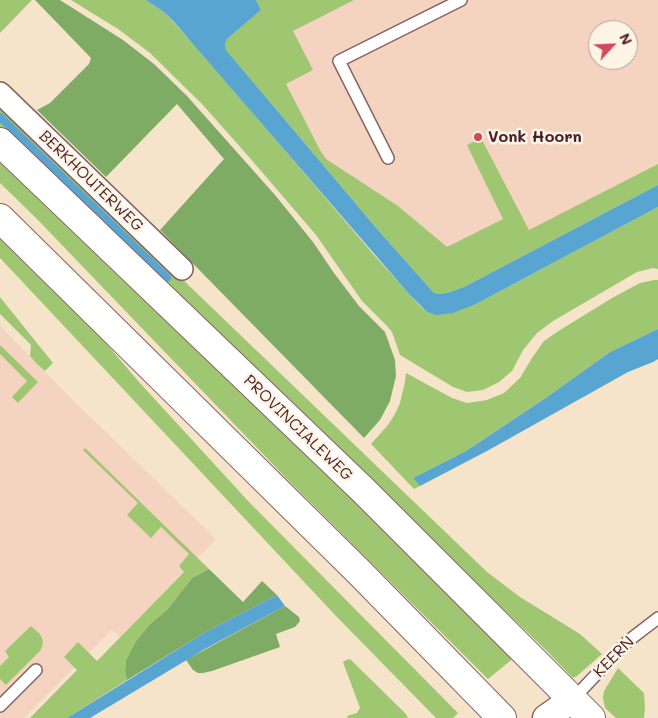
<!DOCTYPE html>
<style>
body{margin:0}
#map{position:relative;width:658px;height:718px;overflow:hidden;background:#f6e4ca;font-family:Mali,sans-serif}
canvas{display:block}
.north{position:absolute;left:588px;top:20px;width:50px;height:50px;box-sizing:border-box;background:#fcf5e5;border:1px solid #b59f9b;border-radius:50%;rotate:65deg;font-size:14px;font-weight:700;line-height:20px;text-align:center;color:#4a1f2b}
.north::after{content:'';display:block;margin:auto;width:18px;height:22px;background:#d1495b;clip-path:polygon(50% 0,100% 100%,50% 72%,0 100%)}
</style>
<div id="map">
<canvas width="658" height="718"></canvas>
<div class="north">N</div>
</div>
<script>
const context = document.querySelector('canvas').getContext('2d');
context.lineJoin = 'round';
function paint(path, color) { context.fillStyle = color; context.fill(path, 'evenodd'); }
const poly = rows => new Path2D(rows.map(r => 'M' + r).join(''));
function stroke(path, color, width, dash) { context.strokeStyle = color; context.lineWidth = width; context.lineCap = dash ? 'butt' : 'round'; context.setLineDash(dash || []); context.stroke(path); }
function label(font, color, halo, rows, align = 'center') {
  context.font = font + ' Mali,sans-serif'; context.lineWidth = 5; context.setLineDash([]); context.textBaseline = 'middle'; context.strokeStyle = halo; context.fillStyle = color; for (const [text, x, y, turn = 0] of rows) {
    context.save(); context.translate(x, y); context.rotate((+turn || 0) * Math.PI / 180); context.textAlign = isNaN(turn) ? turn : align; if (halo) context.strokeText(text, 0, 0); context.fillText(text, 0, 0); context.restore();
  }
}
const built = poly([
 [185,0,658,0,658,185,464,287,409,265,230,55,225,46],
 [598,30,628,30,628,60,598,60],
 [0,326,78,405,216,539,120,637,112,630,24,718,0,718]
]);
const green = poly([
 [0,0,32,0,0,33],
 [71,0,146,0,165,13,207,59,374,255,420,306,426,311,476,304,658,207,658,269,653,268,637,272,553,321,537,333,523,350,512,371,499,382,483,390,467,392,453,387,400,355,392,332,387,326,362,301,316,235,249,157,202,104,150,53,118,29],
 [256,0,354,0,293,31,313,70,286,84,320,150,326,159,398,206,447,247,503,219,467,145,481,138,529,230,658,164,658,185,464,287,450,292,441,294,434,293,378,230,226,50,225,44,227,39,261,10],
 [0,104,487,572,520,597,580,634,602,654,577,676,573,678,548,652,0,127],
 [0,157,280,423,515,657,488,679,286,478,36,218,0,183],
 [0,225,81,314,139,382,249,502,458,713,453,718,436,718,335,615,201,472,0,258],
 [654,280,658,280,658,329,610,352,547,397,466,451,413,478,420,486,414,489,371,444,388,425,395,414,400,403,405,382,406,373,452,398,467,403,487,400,504,393,520,378,532,358,544,341,560,330,612,298,640,283],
 [0,297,53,363,45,371,37,364,30,356,31,346,30,344,0,314],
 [0,345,38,382,18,403,12,397,27,381,0,354],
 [85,448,209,569,192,578,167,610,150,624,136,641,126,660,125,671,127,680,67,718,30,718,77,670,64,657,78,642,97,661,184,572,179,566,189,554,161,527,151,538,127,515,138,503,83,450],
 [31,626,40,634,43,641,42,647,40,651,6,685,0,679,0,666,9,657,5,651],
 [350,659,406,714,408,718,348,718,347,716,357,713,360,708,343,662,346,660],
 [618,668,644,693,645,708,644,718,616,718,605,708,603,698,604,691]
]);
const forest = poly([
 [35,0,60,0,123,40,154,64,187,96,275,195,313,242,334,273,359,306,385,332,395,360,396,376,390,401,380,420,364,438,160,230,224,159,177,104,106,177,37,110,50,103,89,64,91,58],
 [209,569,243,602,262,581,277,595,204,633,127,680,125,671,126,660,136,641,150,624,167,610,192,578],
 [285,606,299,617,300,621,295,627,276,634,280,647,212,671,203,673,198,673,193,670,186,660]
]);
const water = poly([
 [146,0,256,0,261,10,227,39,225,44,226,50,378,230,434,293,441,294,450,292,464,287,658,185,658,207,476,304,453,313,436,315,426,311,409,294,174,22,165,13],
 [658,329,658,359,653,362,628,372,487,451,420,486,413,478,466,451,547,397,610,352],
 [277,595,285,606,205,649,90,718,67,718,204,633]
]);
const stream = poly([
 [0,117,167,278]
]);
const service = poly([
 [388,158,339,61,461,0],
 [573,699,628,641,658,618],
 [0,706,36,670]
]);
const minor = poly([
 [0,93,182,269]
]);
const tertiary = poly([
 [546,718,573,699]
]);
const secondary = poly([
 [0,142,363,490,591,718],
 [0,218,359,572,502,718]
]);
const markers = [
 [478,137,5,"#d1495b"]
];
const poiNames = [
 ["Vonk Hoorn",488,137]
];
const streetNames = [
 ["BERKHOUTERWEG",91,181,44],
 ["PROVINCIALEWEG",298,428,44],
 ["KEERN",614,657,-45]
];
paint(built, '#f4d3c0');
paint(green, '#9fc772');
paint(forest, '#7fac64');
paint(water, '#58a5d1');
stroke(stream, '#58a5d1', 8);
stroke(service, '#866463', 14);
stroke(minor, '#866463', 24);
stroke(tertiary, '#866463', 29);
stroke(secondary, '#866463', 30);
stroke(service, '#fff', 11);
stroke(minor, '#fff', 21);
stroke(tertiary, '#fff', 26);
stroke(secondary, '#fff', 28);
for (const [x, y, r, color] of markers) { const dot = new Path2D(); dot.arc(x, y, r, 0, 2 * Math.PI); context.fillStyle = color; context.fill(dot); stroke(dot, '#fcf5e5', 2); }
label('bold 16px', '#4a1f2b', '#fcf5e5', poiNames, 'left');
label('16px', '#4a1f2b', '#fcf5e5', streetNames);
</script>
